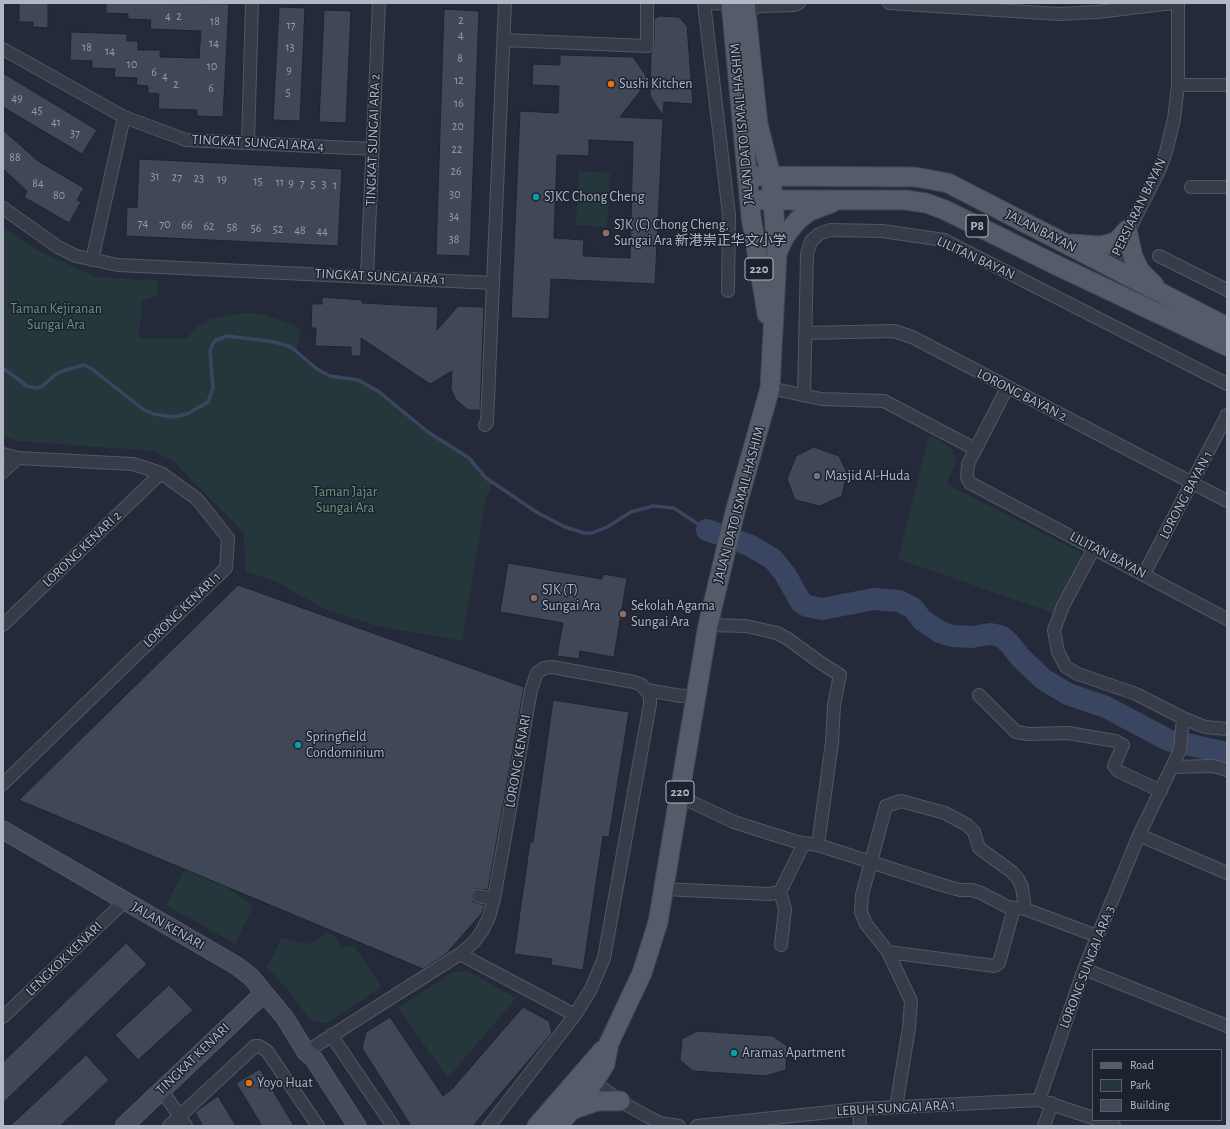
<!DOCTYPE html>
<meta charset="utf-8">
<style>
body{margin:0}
#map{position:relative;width:1230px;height:1129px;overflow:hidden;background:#242a39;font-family:"Alegreya Sans",sans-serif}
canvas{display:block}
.frame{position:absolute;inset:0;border:4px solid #b2b7c5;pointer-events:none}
.legend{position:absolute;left:1092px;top:1049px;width:130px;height:72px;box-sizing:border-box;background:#1c222e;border:1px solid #585e6a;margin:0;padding:5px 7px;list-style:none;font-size:12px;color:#b2b7c5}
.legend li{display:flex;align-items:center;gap:8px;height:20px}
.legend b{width:20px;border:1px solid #585e6a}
</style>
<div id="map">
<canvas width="1230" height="1129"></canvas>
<div class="frame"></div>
<ul class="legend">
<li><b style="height:5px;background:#555b69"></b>Road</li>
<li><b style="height:11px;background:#26373b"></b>Park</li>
<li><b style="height:11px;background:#404858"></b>Building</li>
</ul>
</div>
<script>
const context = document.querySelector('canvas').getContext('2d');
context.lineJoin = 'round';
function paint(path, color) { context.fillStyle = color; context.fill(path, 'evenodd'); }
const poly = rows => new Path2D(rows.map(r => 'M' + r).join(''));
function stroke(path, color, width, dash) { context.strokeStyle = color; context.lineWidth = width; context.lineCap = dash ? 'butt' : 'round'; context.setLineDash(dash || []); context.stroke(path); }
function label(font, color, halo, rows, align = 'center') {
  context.font = font + ' "Alegreya Sans","Noto Sans SC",sans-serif'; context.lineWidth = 3; context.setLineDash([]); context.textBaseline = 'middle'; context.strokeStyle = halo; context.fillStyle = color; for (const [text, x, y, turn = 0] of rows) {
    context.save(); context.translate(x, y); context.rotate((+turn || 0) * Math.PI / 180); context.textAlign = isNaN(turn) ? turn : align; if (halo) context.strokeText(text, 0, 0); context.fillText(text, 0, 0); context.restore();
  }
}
const green = poly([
 [579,171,610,173,607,227,576,225],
 [3,227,37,250,96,277,158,281,157,296,142,301,139,338,188,338,194,329,210,319,241,313,262,314,301,328,296,350,317,369,330,376,358,380,378,391,428,432,469,458,486,478,493,483,485,501,462,641,374,625,324,609,277,582,245,571,244,533,174,462,155,451,17,441,3,436],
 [929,435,952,448,957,463,947,480,948,485,1080,552,1082,558,1053,613,898,559],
 [190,859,253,906,235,944,166,905],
 [328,933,337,938,340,947,354,946,382,987,327,1023,310,1020,288,990,267,967,282,938,309,944],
 [468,971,516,998,448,1078,398,1008,453,972]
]);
const stream = poly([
 [3,368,27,386,35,388,41,387,55,375,65,370,84,365,92,369,144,410,154,414,173,417,187,414,208,402,213,388,210,351,212,345,216,340,227,336,275,342,291,347,317,369,330,376,358,380,378,391,428,432,469,458,486,478,538,513,565,527,584,533,592,533,607,527,631,512,653,506,674,508,707,530]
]);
const river = poly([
 [707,530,749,545,773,559,785,574,801,602,807,606,822,609,874,599,899,601,913,608,922,620,940,632,952,636,972,637,990,634,1001,636,1009,643,1020,657,1043,679,1068,694,1106,707,1168,740,1227,753]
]);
const building = poly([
 [19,3,48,3,48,28,33,27,33,22,19,22,19,3],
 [106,3,229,4,223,117,197,116,197,110,158,109,159,94,148,93,148,86,136,85,137,78,114,77,115,69,92,68,92,61,70,60,71,32,127,34,127,41,138,41,138,50,160,50,160,57,199,58,201,31,150,29,151,20,128,19,128,14,106,13,106,3],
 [279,7,305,8,300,121,273,120,279,7],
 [444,9,479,11,470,256,436,255,444,9],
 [324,10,351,11,346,123,319,122,324,10],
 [659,16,679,17,687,26,693,104,664,102,663,116,650,96,651,52,654,46,654,19,659,16],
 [560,55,633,57,649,80,620,117,663,119,655,284,551,279,549,319,511,318,520,111,558,113,559,86,532,85,533,64,560,65,560,55],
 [589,140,633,142,630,258,583,256,584,240,554,238,557,155,589,156,589,140],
 [3,73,97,130,82,154,3,107,3,73],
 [3,130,38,161,84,188,77,200,81,202,69,223,24,197,27,191,3,169,3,130],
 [139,159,342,169,338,246,126,236,127,207,137,208,139,159],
 [322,297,362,300,362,303,438,307,437,330,458,306,484,307,480,410,468,410,456,400,451,389,452,371,430,384,361,338,361,356,351,356,351,347,315,346,316,328,311,328,312,304,322,304,322,297],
 [814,447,839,456,847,473,842,496,820,506,795,500,787,479,796,456,814,447],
 [508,563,602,579,603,574,627,578,614,657,580,651,579,659,557,656,563,623,500,612,508,563],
 [238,585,524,687,488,890,476,889,471,894,473,902,485,905,482,913,446,954,423,969,19,800,238,585],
 [553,700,629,712,609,837,603,836,583,970,551,965,552,959,514,954,530,842,533,842,553,700],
 [126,943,147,964,3,1103,3,1062,126,943],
 [169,985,193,1010,138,1060,115,1035,169,985],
 [523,1007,549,1021,552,1033,473,1126,411,1126,362,1048,366,1032,390,1017,443,1096,452,1089,523,1007],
 [697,1031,773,1036,787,1046,786,1070,765,1076,693,1071,680,1060,682,1039,697,1031],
 [86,1055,109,1080,60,1126,10,1126,86,1055],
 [260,1069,294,1126,262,1126,236,1083,260,1069],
 [218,1096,236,1126,203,1126,195,1112,218,1096]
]);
const street = poly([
 [704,3,729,215,728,291],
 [706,3,738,4],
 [889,3,1059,14,1097,12,1173,3],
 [747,19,752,9,760,6,794,5,799,3],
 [504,40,647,46,647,3],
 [3,49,124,117,186,140,373,149],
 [1178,85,1227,85],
 [248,143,252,3],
 [1191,187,1227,187],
 [3,208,58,247,76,256,118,265,493,283],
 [1159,256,1227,290],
 [92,260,124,117],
 [1110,267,1159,171,1166,152,1174,119,1178,85,1178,3],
 [367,276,379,3],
 [806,333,894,331,912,337,1227,501],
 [770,388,821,399,884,401,975,449],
 [1007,388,968,464,967,477,970,483,1227,619],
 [804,395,807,254,811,241,819,234,830,230,882,231,944,240,1227,384],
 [485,425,487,422,505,3],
 [3,454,18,458,133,464,161,473,197,499,228,538,226,568,3,784],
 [3,472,18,458],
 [1094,548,1063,606,1054,630,1058,652,1066,667,1078,674,1136,694,1183,718,1205,727,1227,729],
 [1144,574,1227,415],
 [3,625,161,473],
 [708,625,746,626,777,633,788,639,818,661,840,675,834,705,832,742,818,845],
 [647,690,681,696,695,695],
 [979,695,1016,732,1028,734,1068,733,1115,741,1123,745,1114,766,1118,771,1161,791],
 [1173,767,1213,766,1227,770],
 [679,796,734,822,797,842,818,845,942,885,960,890,972,890,981,893,1008,907,1025,909,1097,936],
 [1139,835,1227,873],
 [664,889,769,894,780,892],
 [478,896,494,899],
 [781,945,785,909,780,892,804,843],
 [888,952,995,966,999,963,1014,908],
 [460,954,575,1015],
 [1084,969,1227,1026],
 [3,1017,125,901],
 [331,1035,393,1126],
 [306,1052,460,954,474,942,482,931,489,917,494,899,531,690,537,673,544,668,552,667,634,682,642,685,650,696,650,704,604,958,591,989,575,1015,489,1126],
 [594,1082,620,1101,650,1118,660,1123,679,1126],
 [161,1089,186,1126],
 [1039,1100,1084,969,1139,835,1180,750,1183,718],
 [896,1107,909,1028,911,1001,888,952,866,924,861,912,862,895,886,806,901,801,945,813,967,825,974,832,979,848,1012,872,1018,879,1022,887,1025,909],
 [859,1109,860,1126],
 [1098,1120,1114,1126],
 [169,1126,255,1046,259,1046,267,1051,318,1126],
 [697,1126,859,1109,1039,1100,1093,1118],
 [1044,1126,1052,1103]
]);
const secondary = poly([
 [3,830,237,966,251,977,285,1018,306,1052,314,1059,357,1126],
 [124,1126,264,993]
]);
const primary = poly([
 [731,3,751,216,767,314],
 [747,176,915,177,948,183,1227,327],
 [750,200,906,200,926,203,945,210,1054,264,1227,346],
 [1127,230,1133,257,1140,271,1154,285],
 [1073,244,1101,246,1116,242,1127,230],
 [777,253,785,236,798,220,808,212,831,203],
 [571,1110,597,1101,620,1101],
 [537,1126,603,1050],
 [558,1126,594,1082,605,1064,609,1043,642,973,658,922,708,625,735,512,770,388,777,254,771,176,758,124,745,3]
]);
const markers = [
 [611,84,4,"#e8710a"],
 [536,197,4,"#0f9aa8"],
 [606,233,4,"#8d6e63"],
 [817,476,4,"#6b7280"],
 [534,598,4,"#8d6e63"],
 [623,614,4,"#8d6e63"],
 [298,745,4,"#0f9aa8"],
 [734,1053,4,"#0f9aa8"],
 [249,1083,4,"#e8710a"]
];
const numberNames = [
 ["4",168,16],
 ["2",179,16],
 ["2",461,20],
 ["18",215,21],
 ["17",291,25],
 ["4",461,35],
 ["14",214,43],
 ["18",87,47],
 ["13",290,47],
 ["14",110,51],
 ["8",460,58],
 ["10",132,64],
 ["10",212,66],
 ["9",289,70],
 ["6",154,72],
 ["4",165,76],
 ["12",459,80],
 ["2",176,84],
 ["6",211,88],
 ["5",288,92],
 ["49",17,98],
 ["16",459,103],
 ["45",37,110],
 ["41",56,122],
 ["20",458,126],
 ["37",75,133],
 ["22",457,149],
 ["88",15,157],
 ["26",456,171],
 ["31",155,176],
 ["27",177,177],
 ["23",199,178],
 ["19",222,179],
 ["15",258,181],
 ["11",280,182],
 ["84",38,183],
 ["9",291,183],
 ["7",302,183],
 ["5",313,184],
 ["3",324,184],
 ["1",335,185],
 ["30",455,194],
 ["80",59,195],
 ["34",454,216],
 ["74",143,223],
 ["70",165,224],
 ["66",187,225],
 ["62",209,226],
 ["58",232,227],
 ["56",256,228],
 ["52",278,229],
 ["48",300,230],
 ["44",322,231],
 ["38",454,239]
];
const shields = [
 [977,226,22],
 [759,269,28],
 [680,792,28]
];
const shieldNames = [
 ["P8",977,226],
 ["220",759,269],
 ["220",680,792]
];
const poiNames = [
 ["Sushi Kitchen",619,84],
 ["SJKC Chong Cheng",544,197],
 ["SJK (C) Chong Cheng,",614,225],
 ["Sungai Ara 新港崇正华文小学",614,241],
 ["Masjid Al-Huda",825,476],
 ["SJK (T)",542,590],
 ["Sungai Ara",542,606],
 ["Sekolah Agama",631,606],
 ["Sungai Ara",631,622],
 ["Springfield",306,737],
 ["Condominium",306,753],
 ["Aramas Apartment",742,1053],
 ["Yoyo Huat",257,1083]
];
const streetNames = [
 ["JALAN DATO ISMAIL HASHIM",742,124,-95],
 ["TINGKAT SUNGAI ARA 2",373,140,-88],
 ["TINGKAT SUNGAI ARA 4",258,143,3],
 ["PERSIARAN BAYAN",1139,207,-64],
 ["JALAN BAYAN",1041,231,27],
 ["LILITAN BAYAN",976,258,25],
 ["TINGKAT SUNGAI ARA 1",380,277,3],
 ["LORONG BAYAN 2",1022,395,27],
 ["LORONG BAYAN 1",1186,495,-62],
 ["JALAN DATO ISMAIL HASHIM",739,505,-75],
 ["LORONG KENARI 2",82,549,-44],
 ["LILITAN BAYAN",1108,555,28],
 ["LORONG KENARI 1",182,610,-44],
 ["LORONG KENARI",518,761,-80],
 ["JALAN KENARI",168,926,30],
 ["LENGKOK KENARI",64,959,-44],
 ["LORONG SUNGAI ARA 3",1087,967,-69],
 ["TINGKAT KENARI",193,1059,-44],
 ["LEBUH SUNGAI ARA 1",896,1108,-3]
];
const parkNames = [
 ["Taman Kejiranan",56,309],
 ["Sungai Ara",56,325],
 ["Taman Jajar",345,492],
 ["Sungai Ara",345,508]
];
paint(green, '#26373b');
stroke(stream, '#3a4661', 3.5);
stroke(river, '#3a4661', 22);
paint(building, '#404858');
stroke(building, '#1e2430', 1);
stroke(street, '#525764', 14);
stroke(secondary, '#525764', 19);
stroke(primary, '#404552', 21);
stroke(street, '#373c49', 12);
stroke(secondary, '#454b5c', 17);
stroke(primary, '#555b69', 19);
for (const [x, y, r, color] of markers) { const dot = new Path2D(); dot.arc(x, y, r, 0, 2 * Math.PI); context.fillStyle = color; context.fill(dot); stroke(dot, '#1c222e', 1.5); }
label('12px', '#969baa', null, numberNames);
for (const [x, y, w] of shields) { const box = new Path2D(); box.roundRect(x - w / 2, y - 11, w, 22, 3); context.fillStyle = '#1c222e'; context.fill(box); stroke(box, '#b2b7c5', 1); }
label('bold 13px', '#b2b7c5', null, shieldNames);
label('14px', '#b2b7c5', '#1c222e', poiNames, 'left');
label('14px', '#b2b7c5', '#1c222e', streetNames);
label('14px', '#6b9479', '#1c222e', parkNames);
</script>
